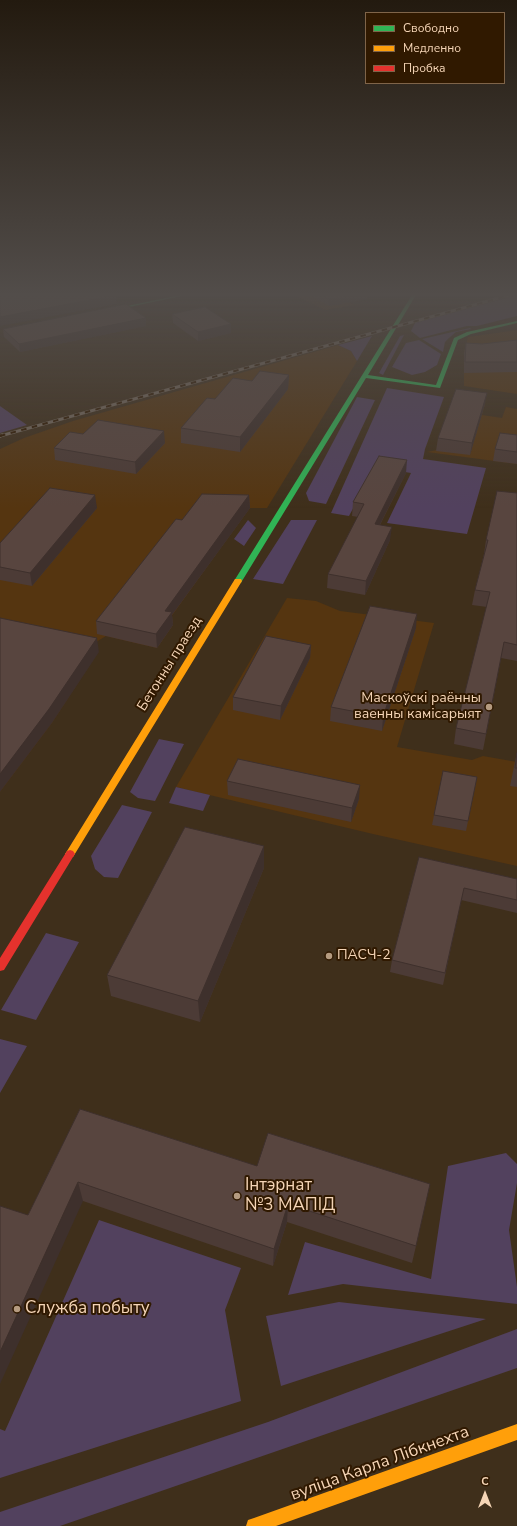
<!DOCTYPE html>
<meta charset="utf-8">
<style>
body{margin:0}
#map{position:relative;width:517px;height:1526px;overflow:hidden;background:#3f2f1b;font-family:"Nunito Sans",sans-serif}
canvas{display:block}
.legend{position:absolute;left:365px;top:12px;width:140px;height:72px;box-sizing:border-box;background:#301900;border:1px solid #7f6449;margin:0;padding:5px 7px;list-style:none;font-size:12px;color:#f5d5b6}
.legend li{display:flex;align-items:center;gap:8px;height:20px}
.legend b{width:20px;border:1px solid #7f6449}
.north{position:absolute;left:465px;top:1474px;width:40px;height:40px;-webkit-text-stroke:3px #301900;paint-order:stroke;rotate:0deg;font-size:11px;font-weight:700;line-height:16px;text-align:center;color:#f5d5b6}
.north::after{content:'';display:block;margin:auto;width:14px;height:18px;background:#f5d5b6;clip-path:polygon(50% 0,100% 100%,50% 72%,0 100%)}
</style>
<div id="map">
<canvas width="517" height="1526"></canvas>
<ul class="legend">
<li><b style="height:5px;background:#30b455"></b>Свободно</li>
<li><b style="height:5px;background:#ff9f0a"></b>Медленно</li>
<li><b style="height:5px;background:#e5322d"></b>Пробка</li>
</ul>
<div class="north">С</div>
</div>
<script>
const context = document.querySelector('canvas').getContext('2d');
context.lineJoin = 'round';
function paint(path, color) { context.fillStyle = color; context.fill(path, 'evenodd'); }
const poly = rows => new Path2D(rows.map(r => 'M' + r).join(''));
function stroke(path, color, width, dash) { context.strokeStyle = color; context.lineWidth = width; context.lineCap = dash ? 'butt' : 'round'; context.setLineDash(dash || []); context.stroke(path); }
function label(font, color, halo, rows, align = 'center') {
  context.font = font + ' "Nunito Sans",sans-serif'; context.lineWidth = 4; context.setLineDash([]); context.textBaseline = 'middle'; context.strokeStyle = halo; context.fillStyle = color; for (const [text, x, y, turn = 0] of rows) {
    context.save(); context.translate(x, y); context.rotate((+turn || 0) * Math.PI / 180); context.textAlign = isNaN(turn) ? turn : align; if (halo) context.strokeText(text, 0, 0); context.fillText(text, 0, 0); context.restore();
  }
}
const built = poly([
 [294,295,375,295,358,297,360,300,350,302,354,305,325,310],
 [517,330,517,394,464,386,464,353,468,337],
 [338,345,351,351,357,361,267,508,249,508,166,624,173,625,157,648,106,636,91,645,88,649,99,651,52,723,0,792,0,449,24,438,73,421],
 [485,404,482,415,502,418,506,407,517,409,517,464,427,452,437,450],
 [287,598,316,601,340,611,434,623,397,747,472,760,483,756,517,762,517,866,373,834,176,787]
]);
const green = poly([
 [517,295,517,316,477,326,467,326,420,338,411,331,415,323],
 [470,328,471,329,456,332,449,338,445,342,443,352,422,339],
 [404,335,383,375,379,373,400,336],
 [372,336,357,361,351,351,338,345],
 [419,340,441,354,437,365,425,372,412,375,392,367,406,343],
 [387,388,444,397,425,449,423,459,486,468,467,534,387,523,411,473,375,467,349,516,331,513],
 [357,397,375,400,326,504,309,501,306,493],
 [0,406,27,425,0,433],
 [248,520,256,528,244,546,234,539],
 [291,520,317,520,283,584,253,579],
 [159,739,184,744,155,801,138,798,130,792],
 [176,787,210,795,203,811,169,803],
 [122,805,152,812,118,878,104,877,95,869,91,856],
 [46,933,79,942,36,1020,1,1010],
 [0,1039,27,1046,0,1093],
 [506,1153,517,1164,517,1183,509,1230,517,1287,517,1304,343,1284,288,1295,305,1242,431,1279,448,1166],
 [99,1220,241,1268,225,1310,241,1401,0,1478,0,1429,5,1431],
 [339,1302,486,1319,281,1386,266,1316],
 [517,1329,517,1368,60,1526,0,1526,0,1512,268,1422]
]);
const fast = poly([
 [180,295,187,295,100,313,98,312,180,295],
 [412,295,416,295,368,375,436,385,454,338,467,332,517,321,517,323,471,334,458,340,440,388,366,378,242,581,241,583,235,583,234,581,412,295]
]);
const slow = poly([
 [235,579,241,579,242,581,73,857,67,857,65,854,67,851,235,579],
 [517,1424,517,1440,276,1526,246,1526,248,1520,254,1518,517,1424]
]);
const jam = poly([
 [70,850,73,851,75,854,73,857,4,970,0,971,0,958,67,851,70,850]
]);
const railFar1 = poly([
 [0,436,510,295]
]);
const rail = poly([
 [0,436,2,435]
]);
const wall = poly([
 [310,295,367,295,367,299,329,306],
 [172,314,231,324,231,333,198,341,173,323],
 [146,326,20,352,4,337,3,329],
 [517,340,517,372,464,373,464,353,466,343,482,344],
 [289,375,288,389,240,452,181,443,181,428,215,399,252,381],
 [485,404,470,455,436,451,438,438],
 [83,434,165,443,136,474,55,460,54,448],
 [517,435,517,464,493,461,495,449],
 [406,473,380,525,390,540,365,595,327,588,328,574,358,517,352,516,353,502],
 [517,493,517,661,501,658,483,750,454,744,456,728,487,607,472,605,475,590,484,554,486,540],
 [249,495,250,508,172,615,173,625,157,648,97,634,96,621,182,520],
 [97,508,32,586,0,580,0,543],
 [416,628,382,731,330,721,331,707],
 [311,645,310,658,280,720,233,710,233,697],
 [517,752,517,787,510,786],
 [477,777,466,831,432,825,434,815],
 [227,781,359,799,351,822,228,795],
 [264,846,264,868,200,1022,111,996,107,975],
 [419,857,517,879,517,913,461,900,443,985,390,972,392,960],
 [80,1109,416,1246,412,1263,287,1222,273,1266,83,1201,28,1215]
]);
const shadedWall = poly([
 [116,295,117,304,0,326,0,317],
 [357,295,367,295,367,299,329,306,329,299],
 [146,318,146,326,20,352,19,344],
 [231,324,231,333,198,341,198,332],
 [289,375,288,389,240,452,240,437],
 [487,393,485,404,470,455,472,443],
 [164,431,165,443,136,474,135,462],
 [407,460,406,473,373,538,375,524],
 [95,495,97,508,32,586,30,573],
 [249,495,250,508,172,615,173,625,157,648,156,634,165,611],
 [392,527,390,540,365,595,366,581],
 [417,614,416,628,382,731,383,717],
 [97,638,99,652,52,723,0,792,0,774],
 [311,645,310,658,280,720,281,706],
 [360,785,359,799,351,822,352,808],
 [264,846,264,868,200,1022,198,1001],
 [78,1182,83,1201,0,1384,0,1352],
 [288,1204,287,1222,273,1266,274,1249]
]);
const building = poly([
 [0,295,116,295,0,317,0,295],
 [321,295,357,295,329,299,321,295],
 [126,304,146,318,19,344,3,329,126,304],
 [205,307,231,324,198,332,172,314,205,307],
 [517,340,517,362,465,362,466,343,482,344,517,340],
 [260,371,289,375,240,437,181,428,207,398,215,399,233,378,252,381,260,371],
 [456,389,487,393,472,443,438,438,456,389],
 [98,420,164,431,135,462,54,448,70,432,83,434,98,420],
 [500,433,517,435,517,452,495,449,500,433],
 [379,456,407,460,375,524,392,527,366,581,328,574,364,504,353,502,379,456],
 [50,488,95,495,30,573,0,567,0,543,50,488],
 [497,491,517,493,517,645,504,642,486,734,456,728,490,592,475,590,488,540,486,540,497,491],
 [202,494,249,495,165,611,172,612,156,634,96,621,176,519,182,520,202,494],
 [370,606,417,614,383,717,331,707,370,606],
 [0,618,97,638,49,709,0,774,0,618],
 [266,636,311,645,281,706,233,697,266,636],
 [517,753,517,768,515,768,517,753],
 [238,759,360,785,352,808,227,781,238,759],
 [443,771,477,777,468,821,434,815,443,771],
 [185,827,264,846,198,1001,107,975,185,827],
 [419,857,517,879,517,900,464,888,445,973,392,960,419,857],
 [80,1109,257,1166,268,1133,430,1184,416,1246,288,1204,274,1249,78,1182,0,1352,0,1206,28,1215,80,1109]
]);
const markers = [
 [489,707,4,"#b59b80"],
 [329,956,4,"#b59b80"],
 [237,1196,4,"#b59b80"],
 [17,1309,4,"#b59b80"]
];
const streetNames = [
 ["Бетонны праезд",170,664,-58]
];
const poiNames = [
 ["Маскоўскі раённы",481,699],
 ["ваенны камісарыят",481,715],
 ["ПАСЧ-2",337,956,"left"]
];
const nearPoinames = [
 ["Інтэрнат",245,1186],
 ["№3 МАПІД",245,1206],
 ["Служба побыту",25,1309]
];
const nearStreetnames = [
 ["вуліца Карла Лібкнехта",380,1464,-20]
];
paint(built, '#553510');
paint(green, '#52415e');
paint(fast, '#30b455');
paint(slow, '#ff9f0a');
paint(jam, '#e5322d');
stroke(railFar1, '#74685c', 3);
stroke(rail, '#74685c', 3.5);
stroke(railFar1, '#301900', 2, [5.5]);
stroke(rail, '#301900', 2.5, [7]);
paint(wall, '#4c3b36');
paint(shadedWall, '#3e302c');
paint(building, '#58453f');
stroke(building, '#3e302c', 1);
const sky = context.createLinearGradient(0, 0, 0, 508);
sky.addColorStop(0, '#231a0f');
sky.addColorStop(0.58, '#524d4a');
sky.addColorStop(1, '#524d4a00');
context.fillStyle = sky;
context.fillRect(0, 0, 517, 508);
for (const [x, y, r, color] of markers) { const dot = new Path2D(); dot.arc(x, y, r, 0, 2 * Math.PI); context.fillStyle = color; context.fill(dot); stroke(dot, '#301900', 1.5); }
label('14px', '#f5d5b6', '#301900', streetNames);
label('14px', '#f5d5b6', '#301900', poiNames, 'right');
label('17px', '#f5d5b6', '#301900', nearPoinames, 'left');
label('17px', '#f5d5b6', '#301900', nearStreetnames);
</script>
